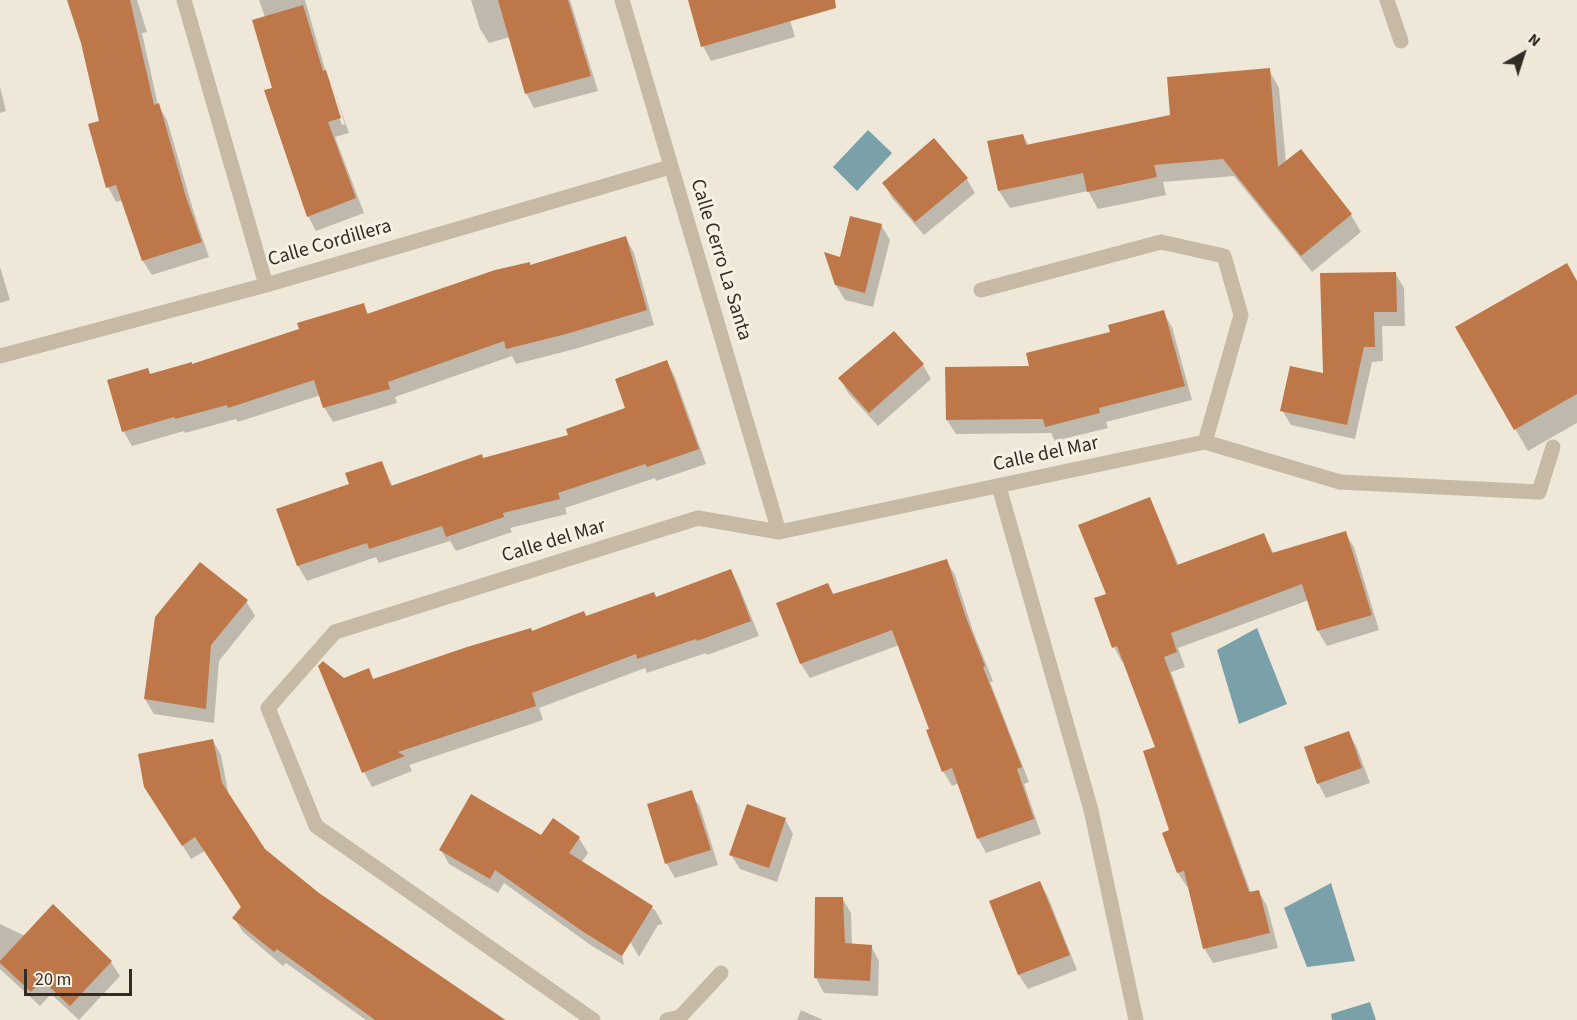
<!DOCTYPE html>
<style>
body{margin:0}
#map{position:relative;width:1577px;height:1020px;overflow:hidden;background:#efe8d9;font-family:"Source Sans 3",sans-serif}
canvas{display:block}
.north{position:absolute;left:1493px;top:24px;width:60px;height:60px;-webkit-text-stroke:4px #f7f1e4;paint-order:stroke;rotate:39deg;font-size:16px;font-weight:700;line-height:24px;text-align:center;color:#322c26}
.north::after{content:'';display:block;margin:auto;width:21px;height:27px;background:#322c26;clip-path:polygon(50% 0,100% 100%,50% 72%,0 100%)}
.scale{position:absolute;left:24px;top:969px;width:108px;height:27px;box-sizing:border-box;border:3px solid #322c26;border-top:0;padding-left:8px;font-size:18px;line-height:21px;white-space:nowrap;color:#322c26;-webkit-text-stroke:4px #f7f1e4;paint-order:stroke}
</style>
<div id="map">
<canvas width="1577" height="1020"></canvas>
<div class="north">N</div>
<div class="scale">20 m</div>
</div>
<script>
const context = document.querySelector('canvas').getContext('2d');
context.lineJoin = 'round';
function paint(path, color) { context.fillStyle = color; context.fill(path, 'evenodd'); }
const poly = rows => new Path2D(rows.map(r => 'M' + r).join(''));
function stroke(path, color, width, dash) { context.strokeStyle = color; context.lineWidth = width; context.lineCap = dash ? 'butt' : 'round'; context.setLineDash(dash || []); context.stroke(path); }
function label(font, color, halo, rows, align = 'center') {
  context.font = font + ' "Source Sans 3",sans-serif'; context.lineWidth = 6; context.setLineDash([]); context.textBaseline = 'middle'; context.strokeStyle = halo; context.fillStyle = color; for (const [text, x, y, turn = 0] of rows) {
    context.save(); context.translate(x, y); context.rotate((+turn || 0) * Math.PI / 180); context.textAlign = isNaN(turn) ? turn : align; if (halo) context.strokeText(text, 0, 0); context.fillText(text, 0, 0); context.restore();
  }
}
const water = poly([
 [868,130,892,153,857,191,833,167],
 [1257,628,1287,704,1239,724,1217,650],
 [1331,883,1355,961,1307,967,1284,908],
 [1370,1002,1376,1020,1332,1020,1331,1014]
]);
const shadow = poly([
 [69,0,137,0,147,32,142,33,158,105,167,120,194,213,209,257,152,275,143,261,123,200,116,202,108,187,100,122,82,42],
 [259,0,305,0,327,76,331,83,327,78,342,125,345,124,332,84,349,133,335,137,364,213,316,231,308,216,274,89,265,17],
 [471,0,570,0,598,91,534,108,526,93,510,37,489,43,480,29],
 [689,0,784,0,795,37,711,61,703,46],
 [1269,70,1279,88,1286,163,1300,151,1351,215,1361,232,1312,272,1234,176,1163,182,1166,195,1098,209,1088,191,1010,208,999,191,989,142,1023,135,1029,146,1172,116],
 [0,87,6,111,0,113],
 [966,178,975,193,924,235,892,198,884,183],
 [881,225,890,240,873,307,845,300,836,285,841,259],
 [626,238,634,253,654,325,575,349,516,364,512,356,395,397,397,403,333,422,324,407,321,395,238,422,236,419,185,433,184,431,132,446,124,432,109,381,150,375,192,365,301,330,363,304,369,315],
 [0,267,10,300,0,303],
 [1395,273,1404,288,1405,326,1382,326,1383,361,1372,362,1355,439,1291,425,1282,410,1324,375],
 [1577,284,1577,423,1528,451,1457,328],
 [1163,312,1172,327,1192,400,1106,422,1108,428,1055,441,1051,433,956,434,947,420,1031,368],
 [667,362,675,377,706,464,656,481,655,478,565,508,567,514,510,528,512,532,456,551,450,541,379,563,376,557,307,581,298,566,278,510,351,485,382,463,393,487,483,459,570,437,627,409],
 [923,365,931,379,878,426,848,393,840,378],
 [1149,499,1157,514,1179,566,1264,535,1274,554,1345,533,1354,547,1379,630,1327,646,1318,631,1309,600,1178,648,1185,667,1171,672,1251,893,1259,892,1267,906,1278,948,1213,963,1204,948,1189,886,1187,887,1178,873,1157,748,1124,661,1122,662,1114,647,1108,595],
 [946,560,955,575,973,631,993,681,990,682,1029,782,1024,784,1041,834,986,853,978,838,959,783,952,786,943,771,931,730,899,645,810,678,801,664,778,604,834,595],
 [731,571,739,586,759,636,707,655,706,653,647,673,645,668,539,708,543,720,409,765,412,771,372,787,364,772,343,680,368,670,374,680,532,633,656,599],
 [246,601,255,616,219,661,214,723,154,714,145,699],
 [1349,733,1357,748,1370,783,1326,798,1318,783],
 [213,741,221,755,229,797,264,850,318,894,506,1020,366,1020,286,963,283,966,243,932,234,918,242,908,205,851,191,859,155,802],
 [691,792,700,807,718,865,675,878,667,864,649,805],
 [785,819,793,834,777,882,740,869,731,855],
 [541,837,579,838,588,853,581,863,655,910,663,924,658,925,639,957,627,936,619,939,624,965,592,946,504,883,498,893,449,864,441,850],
 [1040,882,1048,897,1077,970,1028,989,1019,975,991,902],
 [842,898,851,913,852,945,871,946,879,961,878,996,824,993,816,978],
 [0,924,25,936,111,962,120,976,79,1020,51,994,40,1006,0,969],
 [801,1010,823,1020,797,1020]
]);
const building = poly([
 [67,0,130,0,154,105,159,103,186,197,202,242,142,261,116,185,106,188,88,124,99,121,81,43],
 [498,0,568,0,591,76,525,94],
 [688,0,835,0,836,8,701,47],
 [303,5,323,71,326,70,341,118,328,122,356,198,307,217,264,90,272,88,252,20],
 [1270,68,1278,167,1301,149,1352,214,1301,256,1223,159,1154,165,1157,177,1087,192,1083,173,998,191,987,141,1023,134,1026,145,1170,115,1167,77],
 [934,138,968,178,915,222,882,183],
 [850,216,882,224,865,293,835,285,824,252,840,257],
 [626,236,647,310,566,334,506,349,504,341,388,382,390,389,323,408,314,380,228,408,227,405,175,419,174,417,122,432,107,380,148,368,150,374,192,362,192,364,299,329,297,323,364,303,367,314,495,270,530,262,530,265],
 [1567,263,1577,281,1577,394,1514,430,1455,327],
 [1396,272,1397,312,1374,312,1375,347,1364,347,1347,425,1280,411,1290,366,1323,373,1320,273],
 [1164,310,1185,386,1099,408,1100,413,1045,427,1043,419,946,420,945,367,1029,366,1026,353,1110,332,1108,325],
 [894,331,924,364,869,413,838,378],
 [667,360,699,449,647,467,645,464,558,493,560,499,503,513,504,517,446,537,442,526,369,549,367,543,297,566,276,509,349,484,345,473,382,461,391,486,482,454,483,458,568,435,566,429,625,408,615,379],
 [1150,497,1177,565,1264,533,1272,553,1346,531,1372,615,1317,631,1302,584,1171,633,1177,652,1164,657,1249,892,1259,890,1270,933,1203,949,1184,871,1177,873,1162,833,1169,830,1143,751,1155,747,1117,646,1112,648,1094,598,1106,594,1078,525],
 [947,559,965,615,985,666,983,667,1022,767,1017,769,1034,819,977,839,952,768,942,772,926,730,929,729,892,630,800,664,776,603,828,583,833,594],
 [200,562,248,600,211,645,206,709,144,699,155,617],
 [731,569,751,621,697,641,696,639,637,659,636,654,532,693,536,706,398,752,405,756,362,773,318,666,323,661,344,678,369,668,373,679,467,647,531,628,532,631,584,611,586,616,654,592,656,597],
 [1349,731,1362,768,1317,784,1304,747],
 [213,739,222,783,265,849,319,893,505,1020,375,1020,277,949,274,952,232,918,241,907,195,837,182,846,144,787,138,754],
 [692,790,711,850,665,864,647,804],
 [471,794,541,835,553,818,580,837,569,853,653,906,622,956,582,931,495,870,490,879,439,850],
 [747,804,786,818,769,868,729,855],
 [1040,881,1070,955,1018,975,989,901],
 [815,897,843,897,845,943,872,945,870,981,814,978],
 [53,904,112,961,70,1006,42,980,31,992,0,963,0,961]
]);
const lane = poly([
 [1340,482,1539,492,1553,447]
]);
const street = poly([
 [184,0,266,285],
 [622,0,779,532],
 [1387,0,1401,41],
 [981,290,1161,242,1224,256,1241,315,1205,442],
 [0,356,266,285,670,167],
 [999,487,1091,810,1136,1020],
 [593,1020,316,826,268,708,335,632,698,518,779,532,1205,442,1340,482],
 [667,1020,680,1017,721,973]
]);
const streetNames = [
 ["Calle Cordillera",330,244,-16],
 ["Calle Cerro La Santa",720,260,73],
 ["Calle del Mar",1046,455,-12],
 ["Calle del Mar",554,542,-17]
];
paint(water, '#7aa0aa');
paint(shadow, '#0003');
paint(building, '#bd7748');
stroke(lane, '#c6b9a6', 15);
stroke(street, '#c6b9a6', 15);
label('20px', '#322c26', '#f7f1e4', streetNames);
</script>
